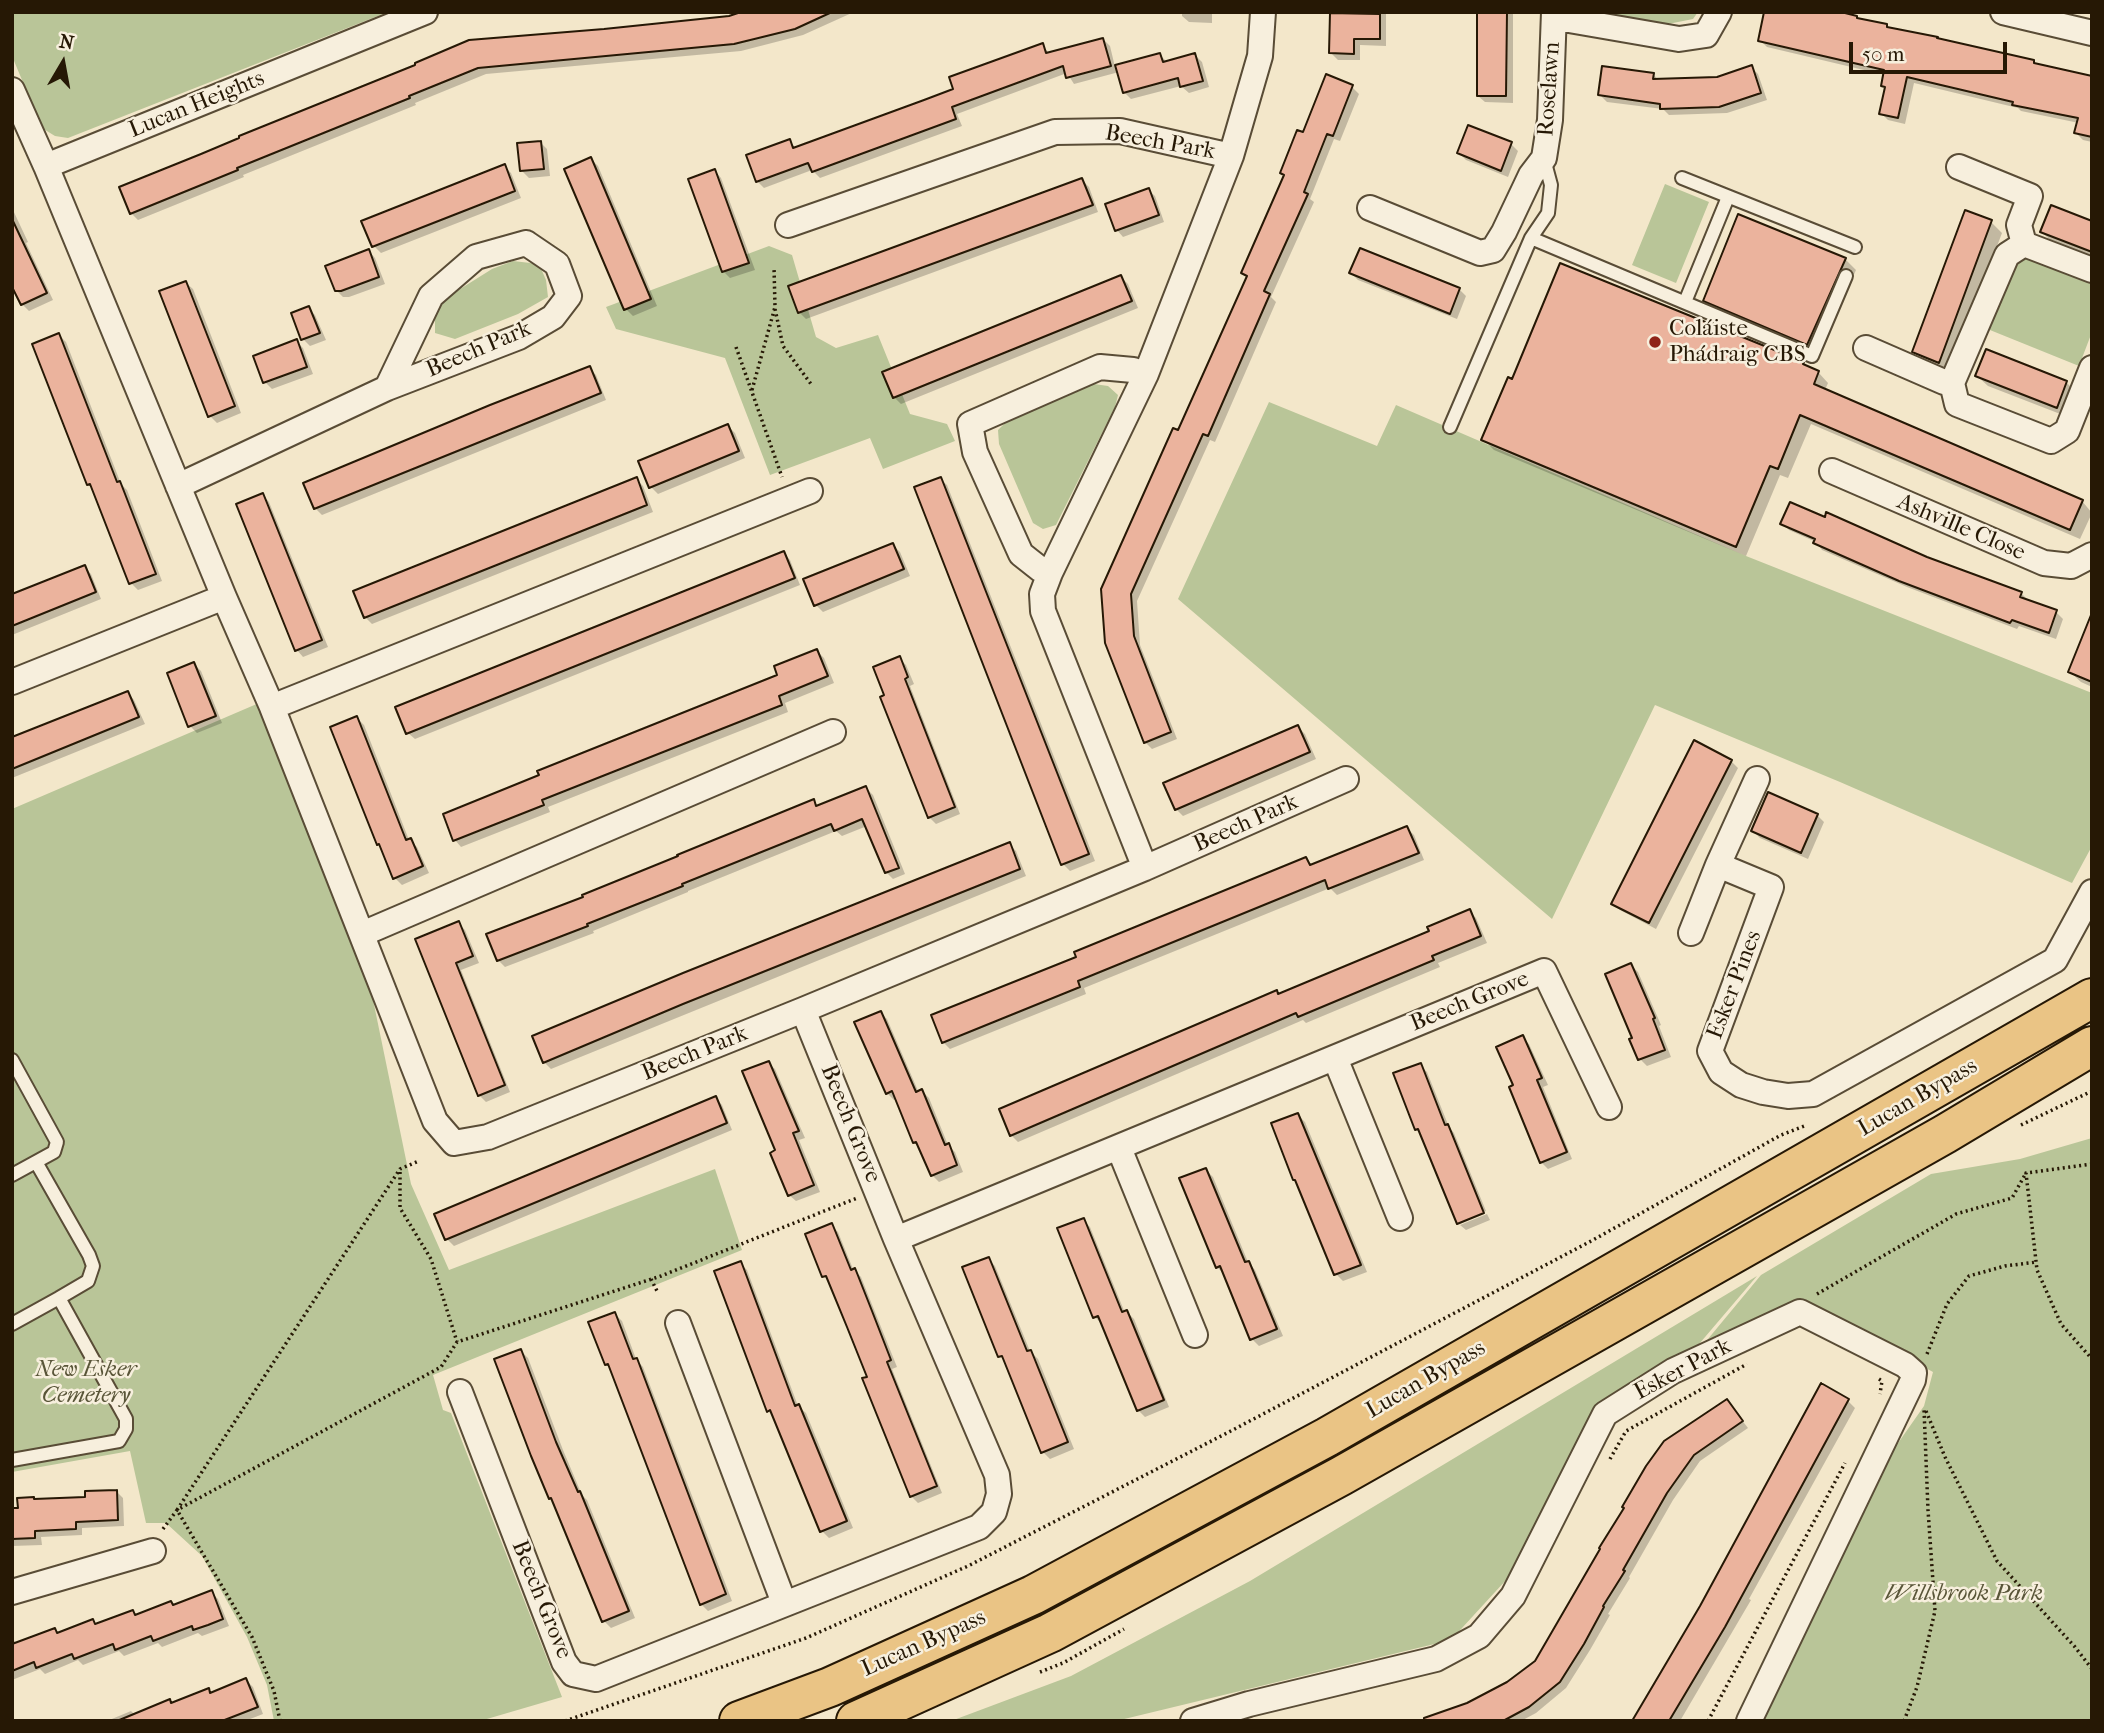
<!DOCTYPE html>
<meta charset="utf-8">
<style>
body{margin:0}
#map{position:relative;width:2104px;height:1733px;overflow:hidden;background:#f3e7ca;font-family:"IM FELL French Canon",serif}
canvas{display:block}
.frame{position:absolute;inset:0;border:14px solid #261805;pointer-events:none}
.north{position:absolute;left:28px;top:28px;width:70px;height:70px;-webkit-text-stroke:5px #f7efdd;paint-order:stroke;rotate:10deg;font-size:19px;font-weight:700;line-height:28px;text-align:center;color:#261805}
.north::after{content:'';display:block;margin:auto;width:24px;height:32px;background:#261805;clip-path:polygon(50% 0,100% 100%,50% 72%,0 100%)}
.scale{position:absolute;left:1849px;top:42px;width:158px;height:32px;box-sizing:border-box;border:4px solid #261805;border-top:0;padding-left:9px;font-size:21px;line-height:24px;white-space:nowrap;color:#261805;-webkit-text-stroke:5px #f7efdd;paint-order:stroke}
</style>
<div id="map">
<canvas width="2104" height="1733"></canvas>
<div class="frame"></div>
<div class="north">N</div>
<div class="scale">50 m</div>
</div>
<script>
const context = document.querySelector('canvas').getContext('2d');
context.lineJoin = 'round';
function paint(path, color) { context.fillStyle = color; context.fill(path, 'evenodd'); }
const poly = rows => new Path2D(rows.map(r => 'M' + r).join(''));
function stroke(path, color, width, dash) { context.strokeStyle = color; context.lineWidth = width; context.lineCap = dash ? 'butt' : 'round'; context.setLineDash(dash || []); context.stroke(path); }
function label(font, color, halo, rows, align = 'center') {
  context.font = font + ' "IM FELL French Canon",serif'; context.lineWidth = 5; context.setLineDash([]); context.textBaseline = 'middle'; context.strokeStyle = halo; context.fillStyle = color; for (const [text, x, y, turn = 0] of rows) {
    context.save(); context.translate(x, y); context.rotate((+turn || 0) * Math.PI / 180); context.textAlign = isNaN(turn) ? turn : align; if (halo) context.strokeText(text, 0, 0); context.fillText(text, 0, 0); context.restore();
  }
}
const green = poly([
 [12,12,388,12,68,138,55,136,42,128,12,56],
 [1599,12,1698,12,1693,19,1663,25],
 [1665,184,1709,202,1676,283,1632,265],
 [769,246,792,255,816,337,836,348,878,335,910,414,947,424,955,441,883,469,870,438,770,475,725,358,616,329,606,307],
 [2029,258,2092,282,2092,332,2079,366,1985,328,2010,265],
 [513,261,539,264,546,280,548,297,518,314,455,339,435,333,435,313,449,296,492,269],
 [1094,384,1108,386,1118,395,1115,407,1056,525,1043,529,1033,523,999,444,998,430,1007,421],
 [1269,402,1377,446,1396,405,1746,556,2092,693,2092,846,2072,883,1840,782,1655,705,1552,919,1178,599],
 [266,700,358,927,411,1184,449,1270,715,1169,742,1250,433,1375,443,1410,451,1413,562,1697,480,1721,274,1721,267,1685,247,1637,202,1556,166,1523,146,1523,130,1451,12,1472,12,809],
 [2092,1138,2092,1721,1760,1721,1896,1446,1924,1406,1933,1372,1799,1299,1698,1351,1761,1275,1931,1174,2020,1159],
 [1757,1276,1694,1350,1601,1410,1507,1579,1451,1640,1116,1721,951,1721,1071,1676,1250,1581]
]);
const shadow = poly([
 [748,12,854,12,803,35,741,51,486,74,415,103,416,105,243,175,244,177,138,220,131,213,418,66,730,17],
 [1182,12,1212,12,1212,23,1189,22,1182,16],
 [1331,12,1386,12,1386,46,1360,45,1360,60,1338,60,1331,53],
 [1479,12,1513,12,1513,103,1485,102,1478,96],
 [1856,17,1859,20,1886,26,1890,29,2033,62,2037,65,2092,77,2092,142,2083,140,2076,133,2079,123,2021,111,2018,108,1914,83,1905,124,1888,120,1881,113,1886,90,1883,86,1885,75,1767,47,1760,40],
 [1103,39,1110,46,1115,67,1160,55,1167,62,1195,55,1202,62,1209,87,1189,93,1181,86,1131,99,1124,92,1119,72,1074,84,1067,73,957,114,962,126,820,178,812,170,764,188,757,181,789,141,797,149,955,90,1042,45,1050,54],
 [1751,67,1758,74,1767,100,1727,113,1669,115,1663,109,1607,102,1600,95,1653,74,1659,81,1717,79],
 [1352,87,1359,94,1340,141,1334,139,1310,199,1314,202,1271,297,1276,302,1215,442,1210,440,1137,601,1140,645,1177,739,1152,749,1145,742,1107,643,1179,432,1248,278,1243,273,1304,134],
 [540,142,547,149,550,176,529,178,522,171],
 [1511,144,1518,151,1508,177,1466,160,1459,153],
 [591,159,598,166,657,306,633,316,626,309],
 [504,166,511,173,521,198,381,253,374,246,364,222],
 [715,171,721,178,755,270,730,278,723,271],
 [1082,180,1089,187,1098,212,806,319,799,312],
 [1148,190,1155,196,1164,222,1123,237,1117,230],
 [12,208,28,242,26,243,53,300,29,311,22,304,12,283],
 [1991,222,2002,233,1949,373,1925,362,1914,351],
 [2092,223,2092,257,2053,243,2042,232],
 [369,251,375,258,385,284,349,297,343,297,336,290],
 [1845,259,1856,270,1818,354,1716,311,1705,300],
 [1561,265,1803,364,1808,368,1818,372,1828,383,1825,390,2082,501,2092,513,2080,539,1811,424,1788,478,1780,475,1746,556,1494,450,1484,440,1513,381],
 [1351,273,1459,289,1466,296,1457,319,1358,280],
 [1121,277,1128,284,1138,308,901,404,894,397],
 [186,283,193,289,241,413,217,423,210,416],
 [308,308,315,315,326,340,310,346,303,339],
 [59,335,66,342,121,484,127,490,162,581,138,590,131,583,94,490,88,484],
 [296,341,303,348,313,374,272,389,265,382],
 [589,368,596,375,606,400,322,515,315,508],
 [1977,376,2066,382,2077,393,2068,417,1988,386],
 [728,426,735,433,745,458,658,494,651,487],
 [636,479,643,486,653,512,372,624,365,617],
 [940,479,947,485,1095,861,1070,871,1063,864,916,488],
 [263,495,269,502,328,647,303,657,297,650],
 [1782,523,1926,558,2021,593,2028,600,2056,612,2063,619,2056,639,2019,626,2017,629,1907,587,1822,550,1816,542,1789,530],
 [893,545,900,552,910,576,823,612,816,605],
 [784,553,790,560,800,585,415,739,408,733],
 [84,567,91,574,101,599,12,635,12,596],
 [2092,621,2092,687,2081,682,2070,672],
 [817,651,824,658,834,683,785,703,788,712,548,807,550,812,461,847,455,840,780,676],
 [899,658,906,665,914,684,910,686,960,814,936,824,929,817,887,696],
 [194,664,201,671,222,723,197,733,190,726],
 [128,693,134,700,145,724,12,778,12,739],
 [357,718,364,725,409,840,417,847,429,873,402,885,395,878,382,848,378,844],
 [1298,727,1305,734,1316,759,1183,816,1176,809],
 [1731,761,1738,768,1656,929,1620,910,1613,904],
 [866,788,873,795,905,874,893,879,886,872,867,826,842,836,836,831,688,891,688,892,593,931,594,933,505,967,498,960,585,898,813,801,819,807],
 [1817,815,1824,822,1808,859,1760,838,1753,831],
 [1407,828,1414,835,1424,860,1337,895,1330,888,1084,988,1086,994,950,1049,943,1042,1078,958,1306,859,1313,866],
 [1009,844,1016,851,1026,876,551,1069,544,1062],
 [1469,911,1476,918,1487,943,1438,963,1440,967,1306,1023,1303,1020,1018,1142,1011,1135,1279,995,1431,932],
 [458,923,465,930,479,963,461,970,510,1092,486,1102,479,1095,418,940],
 [1631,965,1638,972,1661,1025,1659,1026,1671,1057,1647,1066,1640,1059,1632,1040,1634,1039],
 [881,1013,887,1019,919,1093,922,1091,929,1098,948,1145,955,1152,963,1172,939,1182,932,1175,921,1149,915,1142,897,1099,894,1100,887,1093],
 [1523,1038,1529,1044,1548,1085,1543,1087,1572,1159,1548,1169,1541,1162,1515,1086],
 [768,1063,775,1069,805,1138,799,1140,820,1192,796,1201,789,1195,778,1151],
 [1420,1065,1427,1072,1449,1127,1454,1133,1486,1211,1459,1221,1459,1224,1423,1136,1417,1129],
 [716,1098,722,1105,732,1130,454,1246,447,1239,436,1215],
 [1298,1115,1305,1122,1367,1272,1343,1281,1336,1274],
 [1206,1170,1213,1177,1248,1262,1255,1270,1283,1336,1259,1346,1252,1339,1224,1274,1217,1267],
 [1487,1214,1490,1220,1466,1230,1460,1225],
 [1083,1220,1090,1227,1125,1313,1127,1312,1134,1319,1169,1407,1145,1417,1138,1410,1102,1324,1095,1317],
 [831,1225,838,1232,853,1269,861,1277,897,1367,892,1369,942,1493,918,1503,911,1496,869,1378,831,1283,824,1276],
 [988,1259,995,1266,1030,1351,1038,1359,1074,1449,1050,1459,1043,1452,1007,1363,1000,1356],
 [740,1263,747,1270,798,1406,806,1413,853,1528,829,1538,822,1531,776,1418,768,1411],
 [615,1314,622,1321,636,1359,643,1367,732,1601,708,1611,701,1604,613,1371,606,1364],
 [521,1351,528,1358,563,1450,582,1495,587,1500,635,1618,611,1628,604,1621,555,1503,551,1498],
 [1822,1386,1848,1401,1855,1408,1749,1599,1751,1600,1680,1721,1633,1721,1655,1688],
 [1727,1401,1748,1428,1700,1461,1673,1500,1629,1577,1630,1578,1608,1614,1610,1615,1590,1650,1566,1688,1536,1713,1521,1721,1420,1721,1468,1705,1508,1684,1537,1662],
 [116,1491,123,1498,124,1526,82,1528,82,1535,41,1537,42,1545,12,1546,12,1510,20,1510,35,1501,87,1499],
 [211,1592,218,1599,229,1626,202,1636,198,1633,162,1647,158,1643,124,1656,119,1651,83,1665,78,1660,45,1674,40,1669,12,1680,12,1639,18,1644,54,1630,59,1634,92,1621,97,1626,133,1612,137,1616,171,1603,175,1606],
 [246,1680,253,1687,263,1714,245,1721,107,1721,131,1711,135,1715,169,1701,173,1704,208,1691,212,1694]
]);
const building = poly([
 [741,12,832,12,795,29,734,44,478,68,409,96,410,98,237,168,238,170,130,214,119,187,201,154,239,138,239,136,415,65,415,63,469,40,604,29,729,16,741,12],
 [1477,12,1507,12,1506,96,1477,96,1477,12],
 [1764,12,1841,12,1857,16,1857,18,1887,24,1887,27,1938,37,1937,38,2034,60,2034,63,2092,76,2092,137,2074,133,2078,118,2012,105,2013,102,1907,77,1898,118,1879,114,1885,87,1881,86,1884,70,1758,41,1764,12],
 [1330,13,1380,14,1380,39,1354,39,1354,54,1329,53,1330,13],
 [1103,38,1111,66,1066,78,1063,66,952,107,956,119,812,172,808,163,756,182,746,155,790,139,793,148,924,100,953,89,949,77,1043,43,1046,53,1103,38],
 [1160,53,1163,62,1195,53,1203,81,1180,87,1178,78,1123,93,1115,65,1160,53],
 [1752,65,1761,93,1719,107,1660,109,1660,104,1598,95,1602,66,1654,73,1653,79,1717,77,1752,65],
 [1326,74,1353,85,1333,136,1327,134,1304,192,1308,194,1264,291,1270,294,1208,436,1203,434,1131,594,1134,636,1171,732,1144,743,1105,643,1101,589,1173,428,1178,430,1247,276,1241,273,1284,175,1280,173,1297,130,1303,132,1326,74],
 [1468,125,1512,142,1501,171,1457,153,1468,125],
 [541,141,544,169,520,171,517,143,541,141],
 [591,157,651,299,624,310,564,169,591,157],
 [505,164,515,191,372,247,361,221,505,164],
 [715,169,749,263,722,272,688,179,715,169],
 [1082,178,1093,205,798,313,788,286,1082,178],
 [1149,188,1159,215,1115,231,1105,204,1149,188],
 [2051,205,2092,221,2092,252,2040,232,2051,205],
 [1965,210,1992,220,1939,363,1912,352,1965,210],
 [1738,214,1846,258,1807,345,1703,301,1738,214],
 [12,219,47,293,21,305,12,287,12,219],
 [1360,248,1460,288,1450,314,1349,273,1360,248],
 [369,249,379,277,341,291,335,291,325,266,369,249],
 [1560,263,1804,362,1803,364,1819,371,1814,384,2083,500,2070,530,1800,415,1778,469,1770,466,1736,547,1481,440,1508,377,1512,379,1560,263],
 [1121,275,1132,301,893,398,882,372,1121,275],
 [186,281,235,406,208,417,159,291,186,281],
 [309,306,320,333,301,340,291,313,309,306],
 [59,333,117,482,120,481,156,574,129,584,90,484,87,485,32,344,59,333],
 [297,339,307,367,263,383,253,356,297,339],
 [1986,349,2067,381,2057,408,1975,376,1986,349],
 [590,366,601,393,314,509,303,483,490,405,590,366],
 [728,424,739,451,649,488,638,461,728,424],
 [637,477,647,505,364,618,353,591,637,477],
 [941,477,1089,854,1061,865,914,487,941,477],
 [263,493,322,640,295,651,236,504,263,493],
 [1790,502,1825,517,1826,512,1927,557,2022,592,2020,597,2057,610,2049,633,2012,620,2010,623,1899,581,1813,543,1815,539,1780,524,1790,502],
 [893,543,904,569,814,606,803,579,893,543],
 [784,551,795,578,406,734,395,707,784,551],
 [85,565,96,592,12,626,12,594,85,565],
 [2091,615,2092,615,2092,682,2068,672,2091,615],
 [817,649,828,676,779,696,782,705,542,800,544,805,453,841,443,814,539,775,537,771,777,675,774,666,817,649],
 [900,656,908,677,905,679,955,807,928,818,880,697,884,695,873,667,900,656],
 [194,662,216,716,188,727,167,673,194,662],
 [128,691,139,717,12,769,12,737,128,691],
 [357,716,406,840,411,838,423,866,393,879,379,844,377,845,330,727,357,716],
 [1298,725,1310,752,1175,810,1163,783,1298,725],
 [1694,740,1732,760,1649,923,1611,904,1694,740],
 [866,786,899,868,885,873,862,819,834,831,831,824,682,884,683,886,587,924,588,926,497,961,486,934,583,897,582,895,678,856,677,855,814,799,816,806,866,786],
 [1768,792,1818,814,1801,853,1751,831,1768,792],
 [1407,826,1419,853,1328,889,1325,880,1078,981,1080,987,942,1043,931,1015,1076,957,1074,952,1306,857,1310,865,1407,826],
 [1010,842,1020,869,683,1004,543,1063,532,1036,683,973,1010,842],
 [1470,909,1481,936,1432,956,1434,960,1298,1017,1296,1013,1010,1136,999,1109,1256,999,1277,990,1278,994,1429,931,1427,927,1470,909],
 [459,921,473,956,456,963,505,1085,478,1096,415,939,459,921],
 [1631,963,1655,1018,1653,1019,1665,1050,1638,1060,1629,1039,1632,1038,1605,974,1631,963],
 [881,1011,916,1092,922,1089,945,1145,949,1143,957,1165,931,1176,916,1142,913,1143,892,1091,886,1094,854,1022,881,1011],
 [1523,1035,1542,1078,1537,1080,1567,1152,1540,1163,1509,1087,1513,1085,1496,1047,1523,1035],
 [769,1061,799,1131,793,1133,814,1185,788,1196,770,1153,775,1150,742,1071,769,1061],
 [1421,1063,1445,1125,1448,1124,1484,1213,1457,1224,1418,1129,1415,1130,1393,1073,1421,1063],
 [716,1096,727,1123,445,1240,434,1214,716,1096],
 [1298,1113,1361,1265,1334,1275,1295,1180,1293,1180,1271,1123,1298,1113],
 [1206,1168,1245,1262,1249,1261,1277,1329,1250,1340,1220,1266,1216,1268,1179,1178,1206,1168],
 [1084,1218,1122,1312,1127,1310,1164,1400,1137,1411,1098,1316,1093,1318,1057,1228,1084,1218],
 [832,1223,851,1270,855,1268,872,1311,891,1360,887,1362,937,1486,910,1497,862,1378,867,1377,847,1327,826,1276,822,1277,805,1234,832,1223],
 [989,1257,1027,1351,1031,1350,1068,1442,1041,1453,1002,1356,998,1357,962,1267,989,1257],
 [741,1261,795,1406,799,1404,847,1521,820,1532,770,1410,767,1412,714,1271,741,1261],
 [615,1312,633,1359,637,1358,726,1594,700,1605,608,1364,605,1365,588,1322,615,1312],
 [521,1349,556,1442,578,1492,580,1491,629,1611,602,1622,551,1498,549,1499,531,1456,494,1359,521,1349],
 [1821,1383,1849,1399,1725,1627,1669,1721,1632,1721,1700,1606,1821,1383],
 [1727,1399,1743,1421,1694,1455,1667,1493,1623,1570,1625,1571,1603,1606,1604,1607,1584,1644,1560,1682,1529,1707,1503,1721,1424,1721,1424,1718,1467,1703,1507,1682,1535,1661,1600,1549,1599,1548,1624,1508,1622,1507,1646,1466,1664,1441,1727,1399],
 [117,1490,118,1520,76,1522,76,1529,35,1531,35,1538,12,1539,12,1508,18,1508,17,1498,34,1497,34,1499,85,1497,85,1491,117,1490],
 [212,1590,223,1619,208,1625,193,1630,192,1626,153,1641,151,1636,115,1650,113,1644,74,1659,72,1654,36,1668,34,1662,12,1671,12,1644,55,1628,57,1633,93,1619,95,1624,133,1610,135,1615,171,1601,173,1605,212,1590],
 [246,1678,258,1707,222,1721,117,1721,170,1699,171,1703,209,1688,210,1693,246,1678]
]);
const path = poly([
 [775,309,783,346,811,384],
 [736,347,782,477],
 [752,390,775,307,774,267],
 [2021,1125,2092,1091],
 [2092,1164,2026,1173,2037,1270,2061,1324,2092,1359],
 [400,1172,400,1208,431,1259,457,1342],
 [651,1279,658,1293],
 [1817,1294,1956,1214,2012,1198,2026,1173],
 [1927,1354,1947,1304,1969,1276,2005,1266,2037,1262],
 [1879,1379,1882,1381,1880,1394],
 [1926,1411,1945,1457,1997,1561,2075,1647,2092,1669],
 [1610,1459,1626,1431,1747,1364],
 [163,1529,177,1510,441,1367,457,1342,661,1276,857,1198],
 [1040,1672,1063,1663,1124,1629],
 [280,1721,274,1691,252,1637,177,1510,400,1169,419,1161],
 [565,1721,806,1638,968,1566,1227,1433,1593,1240,1781,1135,1807,1125],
 [1708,1721,1845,1463],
 [1904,1721,1917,1687,1935,1611,1928,1510,1924,1409]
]);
const service = poly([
 [1682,178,1855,247],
 [1531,238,1812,356,1846,276],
 [1685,302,1728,197],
 [1450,427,1531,238,1548,213,1551,185,1544,159],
 [12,1060,57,1142,54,1152,12,1175],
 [36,1162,89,1255,93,1266,88,1281,59,1298],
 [12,1324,59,1298,126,1419,126,1429,119,1441,12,1460]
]);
const minor = poly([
 [2003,12,2092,33],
 [1554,19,1569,20,1679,39,1706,35,1719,12],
 [12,90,46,166,425,12],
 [1231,156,1260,56,1263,12],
 [46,166,224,597,272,707,435,1121,454,1143,488,1137,803,1010,1145,868,1346,779],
 [1959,167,2030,196,2019,225,2024,244],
 [1370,208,1480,253,1493,250,1504,232,1531,175,1544,158,1550,120,1554,12],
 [788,225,1055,132,1120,131,1231,156,1146,374,1050,573,1042,594,1043,611,1145,868],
 [526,243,557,264,569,296,553,317,519,337,387,388,431,296,476,257,526,243],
 [2092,270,2024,244,2007,255,1952,383,1957,404,2051,441,2067,431,2092,368],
 [1866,348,1944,382,1952,383],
 [1832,471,2044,563,2071,566,2092,555],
 [178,486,387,388],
 [1050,573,1040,569,1021,554,975,452,970,424,1100,367,1133,370,1146,374],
 [12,682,224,597],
 [272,707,810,491],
 [1718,865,1771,887,1710,1051,1721,1072,1741,1085,1763,1092,1788,1096,1813,1094,2055,960,2092,892],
 [1691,933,1718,865,1757,779],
 [362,934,833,732],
 [1335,1058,1400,1218],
 [1119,1148,1195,1335],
 [896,1239,1544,971,1609,1107],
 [678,1323,784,1603],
 [460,1392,564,1662,573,1674,596,1679,979,1527,994,1512,999,1494,997,1475,896,1239,803,1010],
 [12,1592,153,1551],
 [1193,1721,1249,1704,1436,1659,1479,1636,1513,1596,1605,1414,1673,1371,1800,1312,1905,1365,1914,1373,1913,1380,1749,1721]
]);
const trunk = poly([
 [739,1721,830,1687,1033,1595,1327,1437,2092,998],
 [856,1721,1050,1633,1341,1476,1945,1134,2092,1046]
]);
const markers = [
 [1655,342,7,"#8f2418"]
];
const streetNames = [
 ["Roselawn",1550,89,-86],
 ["Lucan Heights",197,105,-22],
 ["Beech Park",1160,143,10],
 ["Beech Park",479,350,-23],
 ["Ashville Close",1961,528,23],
 ["Beech Park",1246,824,-24],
 ["Esker Pines",1735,985,-69],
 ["Beech Grove",1470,1002,-22],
 ["Beech Park",695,1054,-22],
 ["Lucan Bypass",1918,1098,-30],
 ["Beech Grove",850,1124,68],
 ["Esker Park",1683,1370,-28],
 ["Lucan Bypass",1426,1380,-30],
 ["Beech Grove",541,1600,68],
 ["Lucan Bypass",924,1644,-24]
];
const poiNames = [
 ["Coláiste",1669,329],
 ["Phádraig CBS",1669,355]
];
const parkNames = [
 ["New Esker",86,1370],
 ["Cemetery",86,1396],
 ["Willsbrook Park",1964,1594]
];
paint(green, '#b9c598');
paint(shadow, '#0003');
paint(building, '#ebb39d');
stroke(building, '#261805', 2);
stroke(service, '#594c36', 16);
stroke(minor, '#594c36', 28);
stroke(trunk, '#261805', 42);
stroke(path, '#261805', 3.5, [2, 3.5]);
stroke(service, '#f7efdd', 12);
stroke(minor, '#f7efdd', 24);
stroke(trunk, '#eac485', 38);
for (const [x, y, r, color] of markers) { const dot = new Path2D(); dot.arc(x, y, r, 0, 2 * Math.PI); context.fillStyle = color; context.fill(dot); stroke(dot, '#f7efdd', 2.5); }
label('23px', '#261805', '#f7efdd', streetNames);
label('23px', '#261805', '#f7efdd', poiNames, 'left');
label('italic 23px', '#595538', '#f7efdd', parkNames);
</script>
